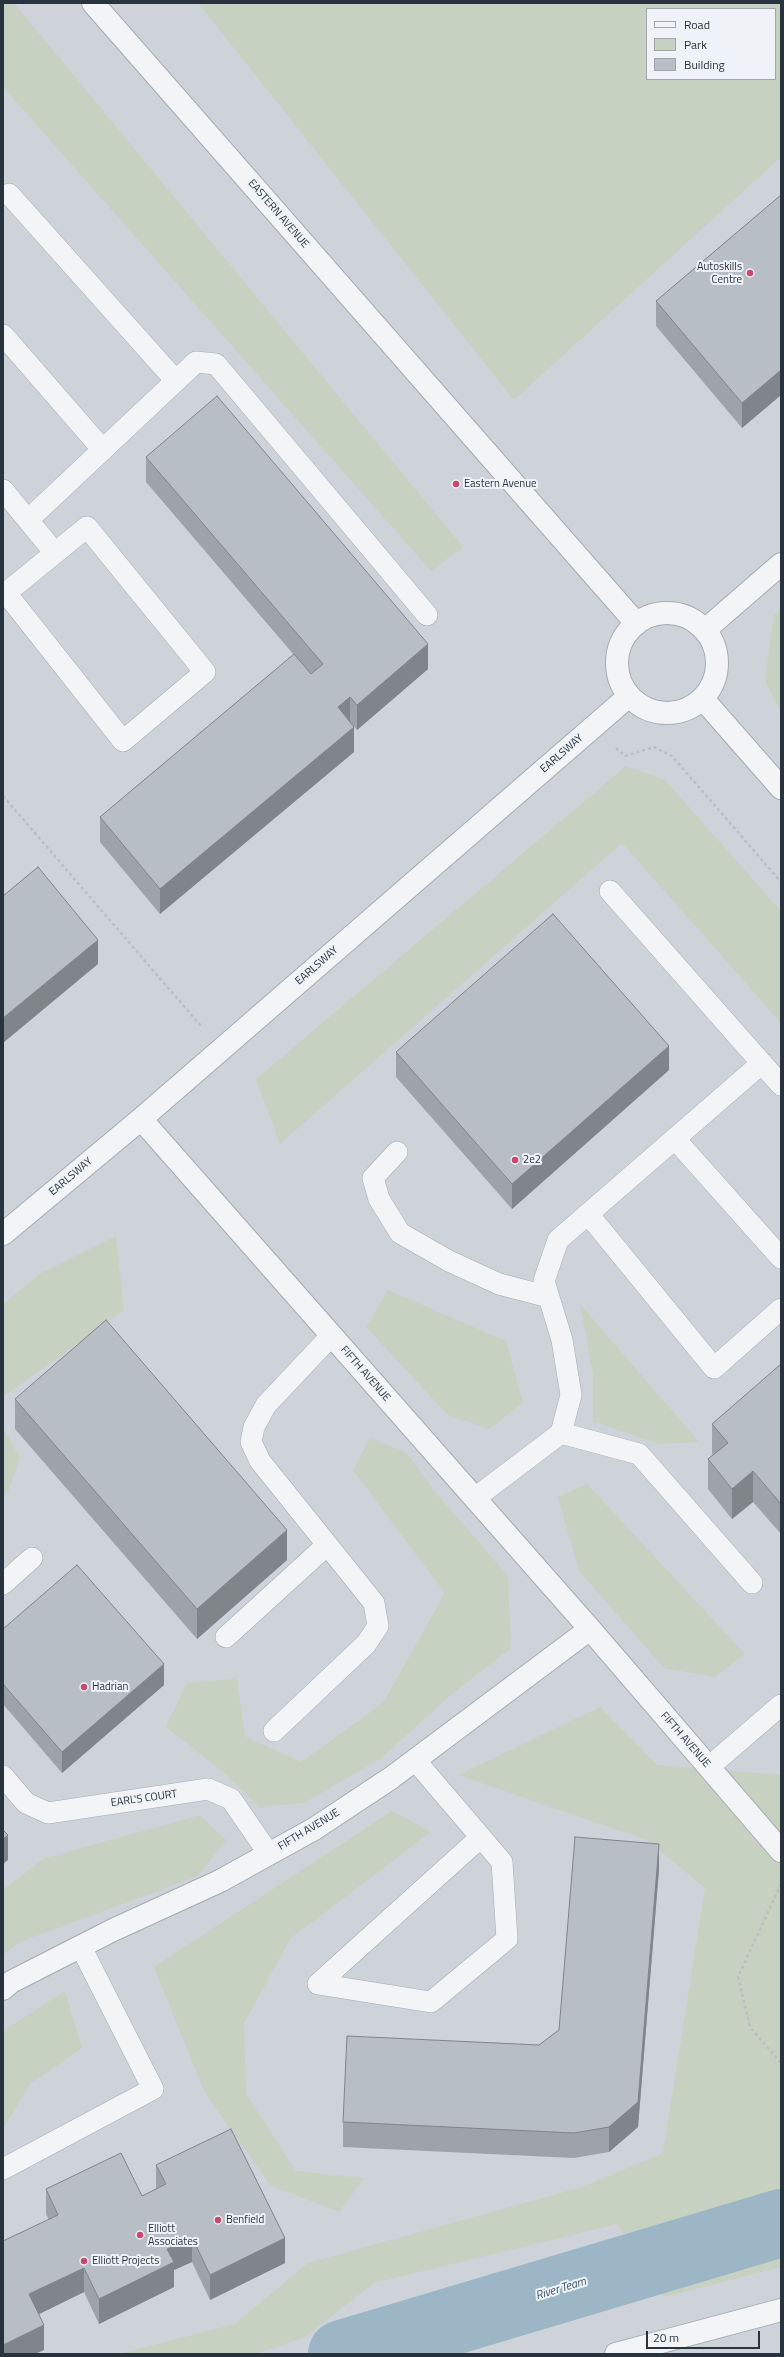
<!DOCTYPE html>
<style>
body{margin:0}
#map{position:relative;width:784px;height:2357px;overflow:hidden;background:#dfe4e8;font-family:"Titillium Web",sans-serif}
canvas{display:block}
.frame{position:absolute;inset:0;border:4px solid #29333e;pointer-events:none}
.legend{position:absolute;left:646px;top:8px;width:130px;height:72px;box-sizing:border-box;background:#eff2f6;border:1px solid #a0a6ac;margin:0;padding:5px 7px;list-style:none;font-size:12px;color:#29333e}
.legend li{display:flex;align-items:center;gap:8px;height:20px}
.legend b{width:20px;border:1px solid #a0a6ac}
.scale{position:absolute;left:646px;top:2331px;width:114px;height:18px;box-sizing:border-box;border:2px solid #29333e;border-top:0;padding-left:5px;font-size:12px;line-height:14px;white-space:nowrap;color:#29333e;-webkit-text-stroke:3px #eff2f6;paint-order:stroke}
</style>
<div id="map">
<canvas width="784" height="2357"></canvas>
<div class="frame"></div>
<ul class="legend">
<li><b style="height:5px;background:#f2f4f6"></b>Road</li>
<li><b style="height:11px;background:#c7d1c1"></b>Park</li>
<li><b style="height:11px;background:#b7bec4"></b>Building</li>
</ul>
<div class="scale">20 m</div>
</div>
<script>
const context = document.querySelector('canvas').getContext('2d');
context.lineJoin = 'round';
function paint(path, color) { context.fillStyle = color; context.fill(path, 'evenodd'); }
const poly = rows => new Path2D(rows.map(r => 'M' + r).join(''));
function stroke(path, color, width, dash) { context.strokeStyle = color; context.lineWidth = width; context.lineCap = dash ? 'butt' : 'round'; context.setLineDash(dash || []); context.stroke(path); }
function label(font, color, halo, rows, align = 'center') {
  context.font = font + ' "Titillium Web",sans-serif'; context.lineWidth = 4; context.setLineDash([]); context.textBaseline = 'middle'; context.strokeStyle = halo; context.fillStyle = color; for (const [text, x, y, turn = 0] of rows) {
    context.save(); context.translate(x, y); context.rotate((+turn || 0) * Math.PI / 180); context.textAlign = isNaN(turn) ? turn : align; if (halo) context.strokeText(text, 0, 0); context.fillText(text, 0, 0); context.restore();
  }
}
const built = poly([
 [3,3,781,3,781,2354,3,2354],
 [647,9,775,9,775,79,647,79]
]);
const green = poly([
 [3,3,14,3,463,547,431,571,3,87],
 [198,3,781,3,781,157,514,400],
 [647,9,775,9,775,79,647,79],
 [781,609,781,713,765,680,774,614],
 [626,766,665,780,781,911,781,1023,622,843,280,1144,256,1079],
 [116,1236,124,1310,3,1397,3,1304,41,1273],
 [388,1290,506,1341,523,1403,489,1429,448,1415,366,1327],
 [580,1304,699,1442,659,1444,593,1421,593,1374],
 [3,1428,20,1458,6,1497,3,1494],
 [370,1438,407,1453,436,1493,508,1576,511,1648,452,1694,380,1759,304,1803,259,1807,223,1772,166,1727,187,1683,237,1678,245,1736,301,1762,383,1703,445,1593,353,1470],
 [587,1484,745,1654,715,1677,664,1668,579,1571,558,1497],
 [600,1707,657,1765,781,1775,781,2267,665,2297,617,2224,374,2283,305,2337,256,2354,118,2354,235,2324,308,2263,582,2187,663,2153,705,1888,647,1840,458,1775],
 [392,1811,431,1832,291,1938,244,2023,246,2094,296,2171,364,2178,339,2212,270,2185,205,2093,154,1967],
 [200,1815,226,1840,198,1876,20,1942,3,1955,3,1890,43,1859],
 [65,1991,82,2048,30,2084,3,2129,3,2031]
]);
const river = poly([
 [342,2354,781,2223]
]);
const path = poly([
 [616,748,625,756,654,747,672,756,781,882],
 [3,796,201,1026],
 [781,1884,738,1977,750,2027,781,2063]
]);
const service = poly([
 [9,194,176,381],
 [3,335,103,450],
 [3,490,55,553],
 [28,520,196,362,216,364,427,615],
 [3,596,6,593,87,527,205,672,123,741,6,593],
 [610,891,781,1085],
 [675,1139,781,1258],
 [397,1152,373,1178,379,1199,400,1233,449,1261,499,1284,549,1297],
 [588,1214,714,1368,781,1309],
 [561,1433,571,1395,562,1340,544,1281,558,1240,762,1063],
 [475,1498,561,1433,639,1454,752,1583],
 [3,1584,32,1558],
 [226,1637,327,1545],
 [274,1731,366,1644,378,1626,374,1603,260,1461,251,1442,254,1427,266,1405,331,1336],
 [415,1760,502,1862,507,1939,431,2002,318,1984,481,1837],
 [709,1767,781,1705],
 [3,1776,26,1803,48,1813,208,1789,231,1799,269,1854],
 [3,2169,153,2089,81,1947]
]);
const minor = poly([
 [705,630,781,564],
 [141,1119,590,1629,781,1851],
 [3,1234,141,1119,629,696],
 [3,1989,11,1982,113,1930,220,1881,314,1829,391,1778,590,1629],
 [616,2354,781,2310]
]);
const tertiary = poly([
 [93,3,636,623],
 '617 663a50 50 0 1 1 100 0a50 50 0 1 1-100 0Z',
 [703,699,781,788]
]);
const wall = poly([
 [781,195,781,395,742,428,656,326,656,301],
 [146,457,428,669,357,730,350,722,354,752,160,914,100,842,100,817,294,655,146,482],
 [396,1052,669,1070,512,1209,396,1077],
 [781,1364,781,1534,753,1502,732,1519,708,1489,708,1459,713,1455,712,1454,712,1424],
 [15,1399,287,1560,197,1639,15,1429],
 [3,1629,164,1685,62,1773,3,1704],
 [659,1869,638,2127,609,2152,574,2158,343,2147,343,2122,539,2045,559,2030],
 [156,2165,285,2263,210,2300,192,2262,174,2270,174,2287,99,2324,84,2292,39,2314,44,2350,3,2241,49,2220,46,2214,46,2189,142,2196,156,2189]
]);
const shadedWall = poly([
 [781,370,781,395,742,428,742,403],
 [428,644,428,669,357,730,357,705],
 [350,697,350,722,338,707],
 [354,727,354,752,160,914,160,889],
 [98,940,98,964,3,1043,3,1018],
 [669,1046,669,1070,512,1209,512,1184],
 [753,1471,753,1502,732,1519,732,1489],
 [287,1530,287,1560,197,1639,197,1609],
 [164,1664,164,1685,62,1773,62,1752],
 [8,1835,8,1860,3,1864,3,1839],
 [659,1844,659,1869,638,2127,609,2152,609,2127],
 [192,2237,192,2262,174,2270,174,2287,99,2324,99,2299,167,2249],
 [285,2238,285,2263,210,2300,210,2275],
 [84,2268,84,2292,29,2319,29,2294],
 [44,2325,44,2350,35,2354,3,2354,3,2345]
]);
const building = poly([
 [781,195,781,370,742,403,656,301,781,195],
 [217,396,428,644,357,705,350,697,338,707,354,727,160,889,100,817,294,654,311,674,323,664,146,457,217,396],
 [38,867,98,940,3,1018,3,896,38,867],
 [553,914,669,1046,512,1184,396,1052,553,914],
 [106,1320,287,1530,197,1609,15,1399,106,1320],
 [781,1364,781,1504,753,1471,732,1489,708,1459,728,1443,712,1424,781,1364],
 [77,1565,164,1664,62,1752,3,1684,3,1629,77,1565],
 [3,1830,8,1835,3,1839,3,1830],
 [575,1837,659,1844,638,2102,609,2127,574,2133,343,2122,347,2036,539,2045,559,2030,575,1837],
 [231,2129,285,2238,210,2275,192,2237,167,2249,174,2262,99,2299,84,2268,29,2294,44,2325,3,2345,3,2240,3,2241,58,2215,46,2189,121,2153,142,2196,166,2184,156,2165,231,2129]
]);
const markers = [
 [750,273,4,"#c8496c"],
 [456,484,4,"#c8496c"],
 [515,1160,4,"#c8496c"],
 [84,1687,4,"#c8496c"],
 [218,2220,4,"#c8496c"],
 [140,2235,4,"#c8496c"],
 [84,2261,4,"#c8496c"]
];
const streetNames = [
 ["EASTERN AVENUE",278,214,49],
 ["EARLSWAY",562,754,-41],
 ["EARLSWAY",317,966,-41],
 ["EARLSWAY",71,1177,-40],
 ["FIFTH AVENUE",365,1374,49],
 ["FIFTH AVENUE",685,1740,49],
 ["EARL'S COURT",144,1799,-8],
 ["FIFTH AVENUE",309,1830,-31]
];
const poiNames = [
 ["Autoskills",742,267,"right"],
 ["Centre",742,280,"right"],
 ["Eastern Avenue",464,484],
 ["2e2",523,1160],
 ["Hadrian",92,1687],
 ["Benfield",226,2220],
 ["Elliott",148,2229],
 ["Associates",148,2242],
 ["Elliott Projects",92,2261]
];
const waterNames = [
 ["River Team",561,2289,-17]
];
paint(built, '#ced3da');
paint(green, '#c7d1c1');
stroke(river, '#9cb6c6', 68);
stroke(service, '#a5abb2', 22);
stroke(minor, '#a5abb2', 24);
stroke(tertiary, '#a5abb2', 24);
stroke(path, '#babec2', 2.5, [3, 3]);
stroke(service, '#f2f4f6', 21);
stroke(minor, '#f2f4f6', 22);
stroke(tertiary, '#f2f4f6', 22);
paint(wall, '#9da3a9');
paint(shadedWall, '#808589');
paint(building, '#b7bec4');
stroke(building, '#808589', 1);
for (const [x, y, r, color] of markers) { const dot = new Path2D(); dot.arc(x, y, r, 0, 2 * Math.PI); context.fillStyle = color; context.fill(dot); stroke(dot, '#eff2f6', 1.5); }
label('11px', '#29333e', '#eff2f6', streetNames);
label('11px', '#29333e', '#eff2f6', poiNames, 'left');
label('italic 12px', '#355770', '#eff2f6', waterNames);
</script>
